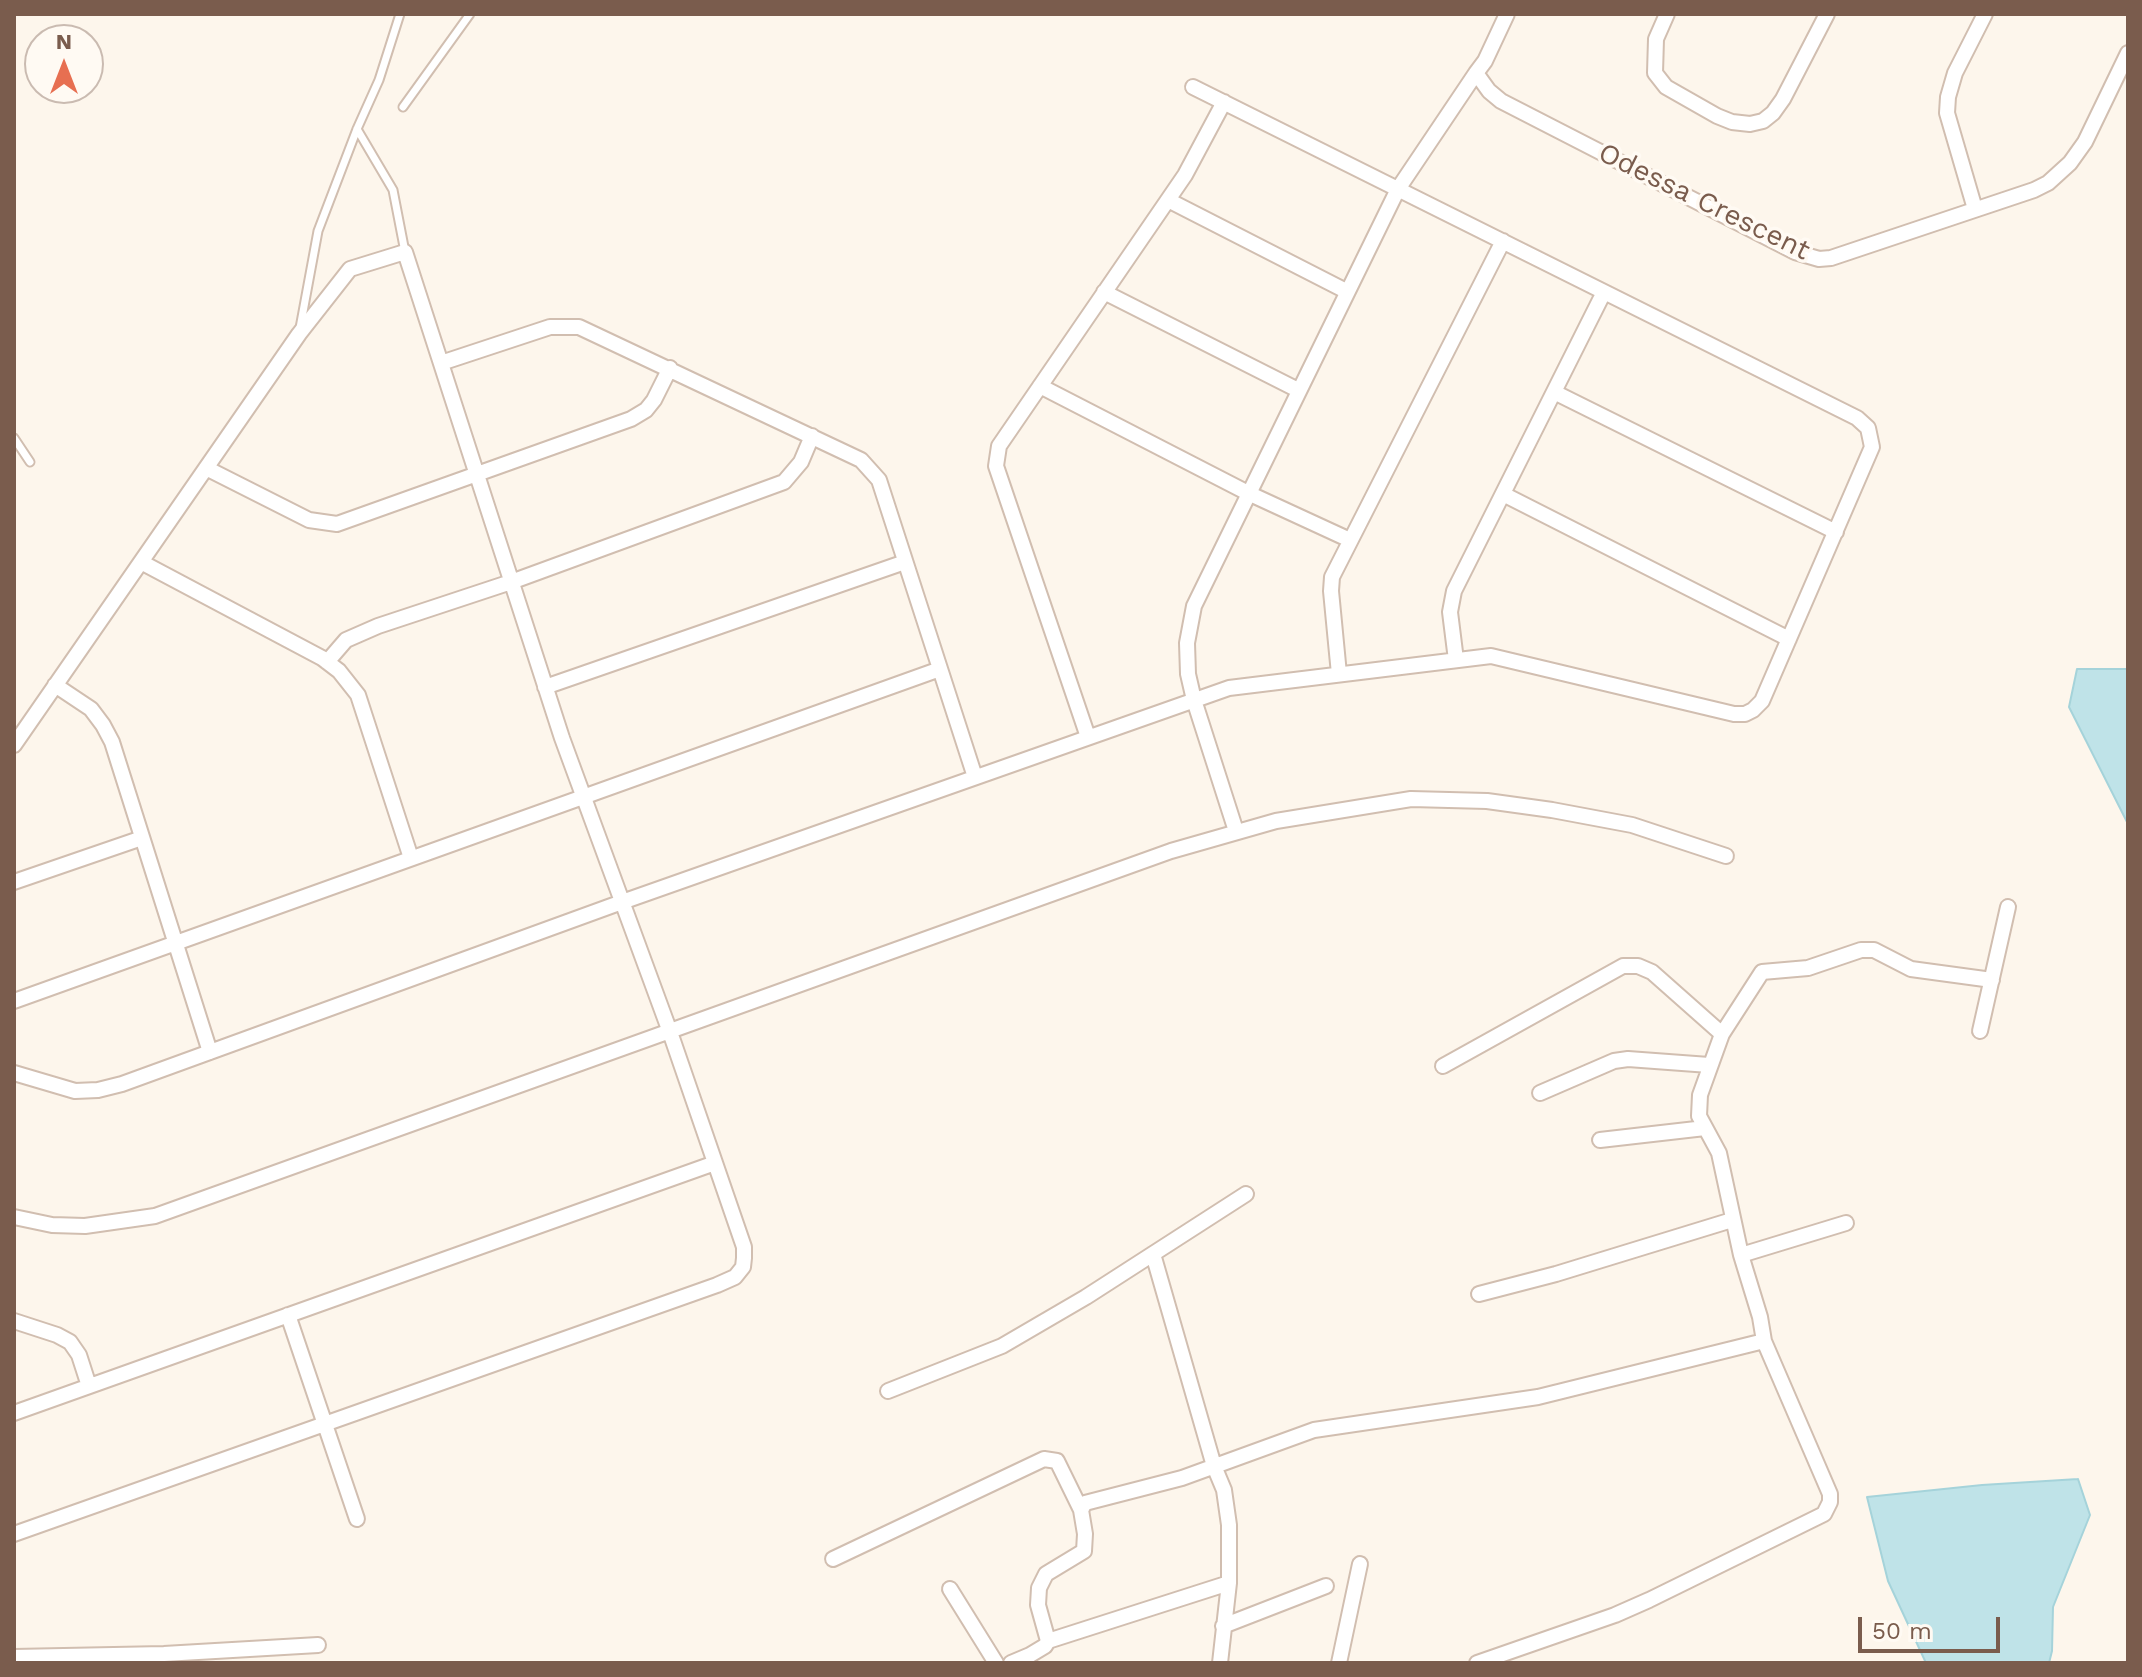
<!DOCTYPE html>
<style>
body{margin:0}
#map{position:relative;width:2142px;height:1677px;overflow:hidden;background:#fdf6ec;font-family:"Work Sans",sans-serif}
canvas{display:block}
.frame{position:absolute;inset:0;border:16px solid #7a5c4d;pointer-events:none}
.north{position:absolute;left:24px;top:24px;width:80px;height:80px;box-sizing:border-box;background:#fffaf3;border:2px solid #cabbb1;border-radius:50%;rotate:0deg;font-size:22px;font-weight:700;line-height:32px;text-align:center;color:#7a5c4d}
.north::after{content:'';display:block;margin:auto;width:28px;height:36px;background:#e76f51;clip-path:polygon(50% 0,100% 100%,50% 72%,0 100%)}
.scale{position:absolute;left:1858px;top:1617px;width:142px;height:36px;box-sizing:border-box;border:4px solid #7a5c4d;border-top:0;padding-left:10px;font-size:24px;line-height:28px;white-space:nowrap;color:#7a5c4d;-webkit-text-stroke:6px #fffaf3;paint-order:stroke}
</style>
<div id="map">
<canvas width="2142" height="1677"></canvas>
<div class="frame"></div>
<div class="north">N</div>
<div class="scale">50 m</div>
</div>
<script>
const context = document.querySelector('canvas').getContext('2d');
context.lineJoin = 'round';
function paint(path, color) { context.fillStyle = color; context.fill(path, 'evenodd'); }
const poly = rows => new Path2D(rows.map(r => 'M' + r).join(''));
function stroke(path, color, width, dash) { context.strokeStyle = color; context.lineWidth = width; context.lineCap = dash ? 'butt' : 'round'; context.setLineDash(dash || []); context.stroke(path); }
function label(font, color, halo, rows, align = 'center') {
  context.font = font + ' "Work Sans",sans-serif'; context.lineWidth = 7; context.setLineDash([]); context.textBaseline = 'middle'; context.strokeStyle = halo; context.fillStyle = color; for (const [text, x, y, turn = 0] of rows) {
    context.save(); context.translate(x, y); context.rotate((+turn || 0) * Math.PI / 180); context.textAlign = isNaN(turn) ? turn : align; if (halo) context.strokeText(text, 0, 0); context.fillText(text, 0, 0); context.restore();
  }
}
const water = poly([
 [2077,669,2128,669,2128,824,2069,707,2077,669],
 [2078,1479,2090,1515,2053,1607,2052,1651,2049,1663,1926,1663,1888,1581,1867,1497,1982,1485,2078,1479]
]);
const service = poly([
 [403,107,470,14],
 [357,129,393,190,405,252],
 [300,328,318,231,357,129,379,80,400,14],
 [14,438,30,462]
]);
const minor = poly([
 [1507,14,1485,61,1476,73,1489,91,1501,101,1795,252,1819,259,1831,258,2034,190,2048,183,2070,163,2085,142,2128,53],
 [1667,14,1656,39,1655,73,1666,87,1717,116,1732,122,1750,124,1763,121,1773,113,1783,99,1827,14],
 [1168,200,1346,291],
 [1975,209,1947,113,1948,97,1955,73,1985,14],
 [1104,292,1298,390],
 [441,363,550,327,579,327,861,460,879,480,975,777],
 [1040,386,1248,493,1350,540],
 [1554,392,1836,532],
 [206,468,309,520,337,524,631,419,646,410,654,400,670,368],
 [1503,494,1789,639],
 [141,562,322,658,339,671,358,695,411,858],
 [1456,660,1450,612,1454,591,1604,292],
 [327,662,346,640,378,626,511,582,784,482,801,462,812,436],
 [1339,674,1331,591,1332,577,1503,241],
 [55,685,91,709,103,725,112,742,210,1052],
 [545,687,905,562],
 [1088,737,996,466,999,446,1185,175,1224,102],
 [14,745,299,334,350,269,405,252,562,738,670,1032,744,1247,744,1258,743,1267,735,1277,717,1285,14,1534],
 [1236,831,1194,700,1188,674,1187,643,1194,606,1398,189,1476,73],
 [14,882,142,838],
 [14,1001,940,669],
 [1980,1031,2008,907],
 [1722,1034,1762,972,1808,968,1861,950,1874,950,1911,969,1992,980],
 [1443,1066,1623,966,1638,966,1652,972,1722,1034,1700,1095,1699,1116,1719,1153,1741,1255,1760,1317,1764,1341,1830,1494,1830,1502,1824,1514,1649,1600,1615,1615,1477,1663],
 [14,1073,75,1091,98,1090,122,1084,622,902,1229,688,1491,656,1734,714,1745,714,1753,710,1762,701,1872,447,1868,428,1857,418,1193,87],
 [1540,1093,1614,1061,1628,1059,1709,1065],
 [1600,1140,1705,1128],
 [14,1217,52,1225,85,1226,155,1216,1171,851,1276,821,1411,799,1487,801,1552,810,1632,825,1726,856],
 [1153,1254,1214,1466,1224,1490,1229,1525,1229,1583,1220,1663],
 [1741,1255,1846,1223],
 [1479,1294,1556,1274,1732,1220],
 [288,1315,357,1519],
 [14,1321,57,1335,70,1342,79,1355,89,1386],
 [888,1391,1002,1346,1086,1297,1246,1194],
 [14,1413,715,1163],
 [833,1559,1044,1459,1057,1461,1081,1510],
 [950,1589,996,1663],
 [1223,1626,1326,1586],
 [1048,1641,1229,1583],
 [14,1657,164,1654,318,1645],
 [1011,1663,1030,1655,1045,1646,1048,1641,1038,1605,1039,1588,1046,1574,1084,1551,1085,1534,1081,1510,1085,1503,1182,1478,1314,1430,1538,1397,1764,1341],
 [1339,1663,1360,1564]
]);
const streetNames = [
 ["Odessa Crescent",1704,202,26]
];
paint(water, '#bfe3e8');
stroke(water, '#a5d3da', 2);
stroke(service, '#d1beb0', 11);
stroke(minor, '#d1beb0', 18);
stroke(service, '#fff', 7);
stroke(minor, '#fff', 14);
label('28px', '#7a5c4d', '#fffaf3', streetNames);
</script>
